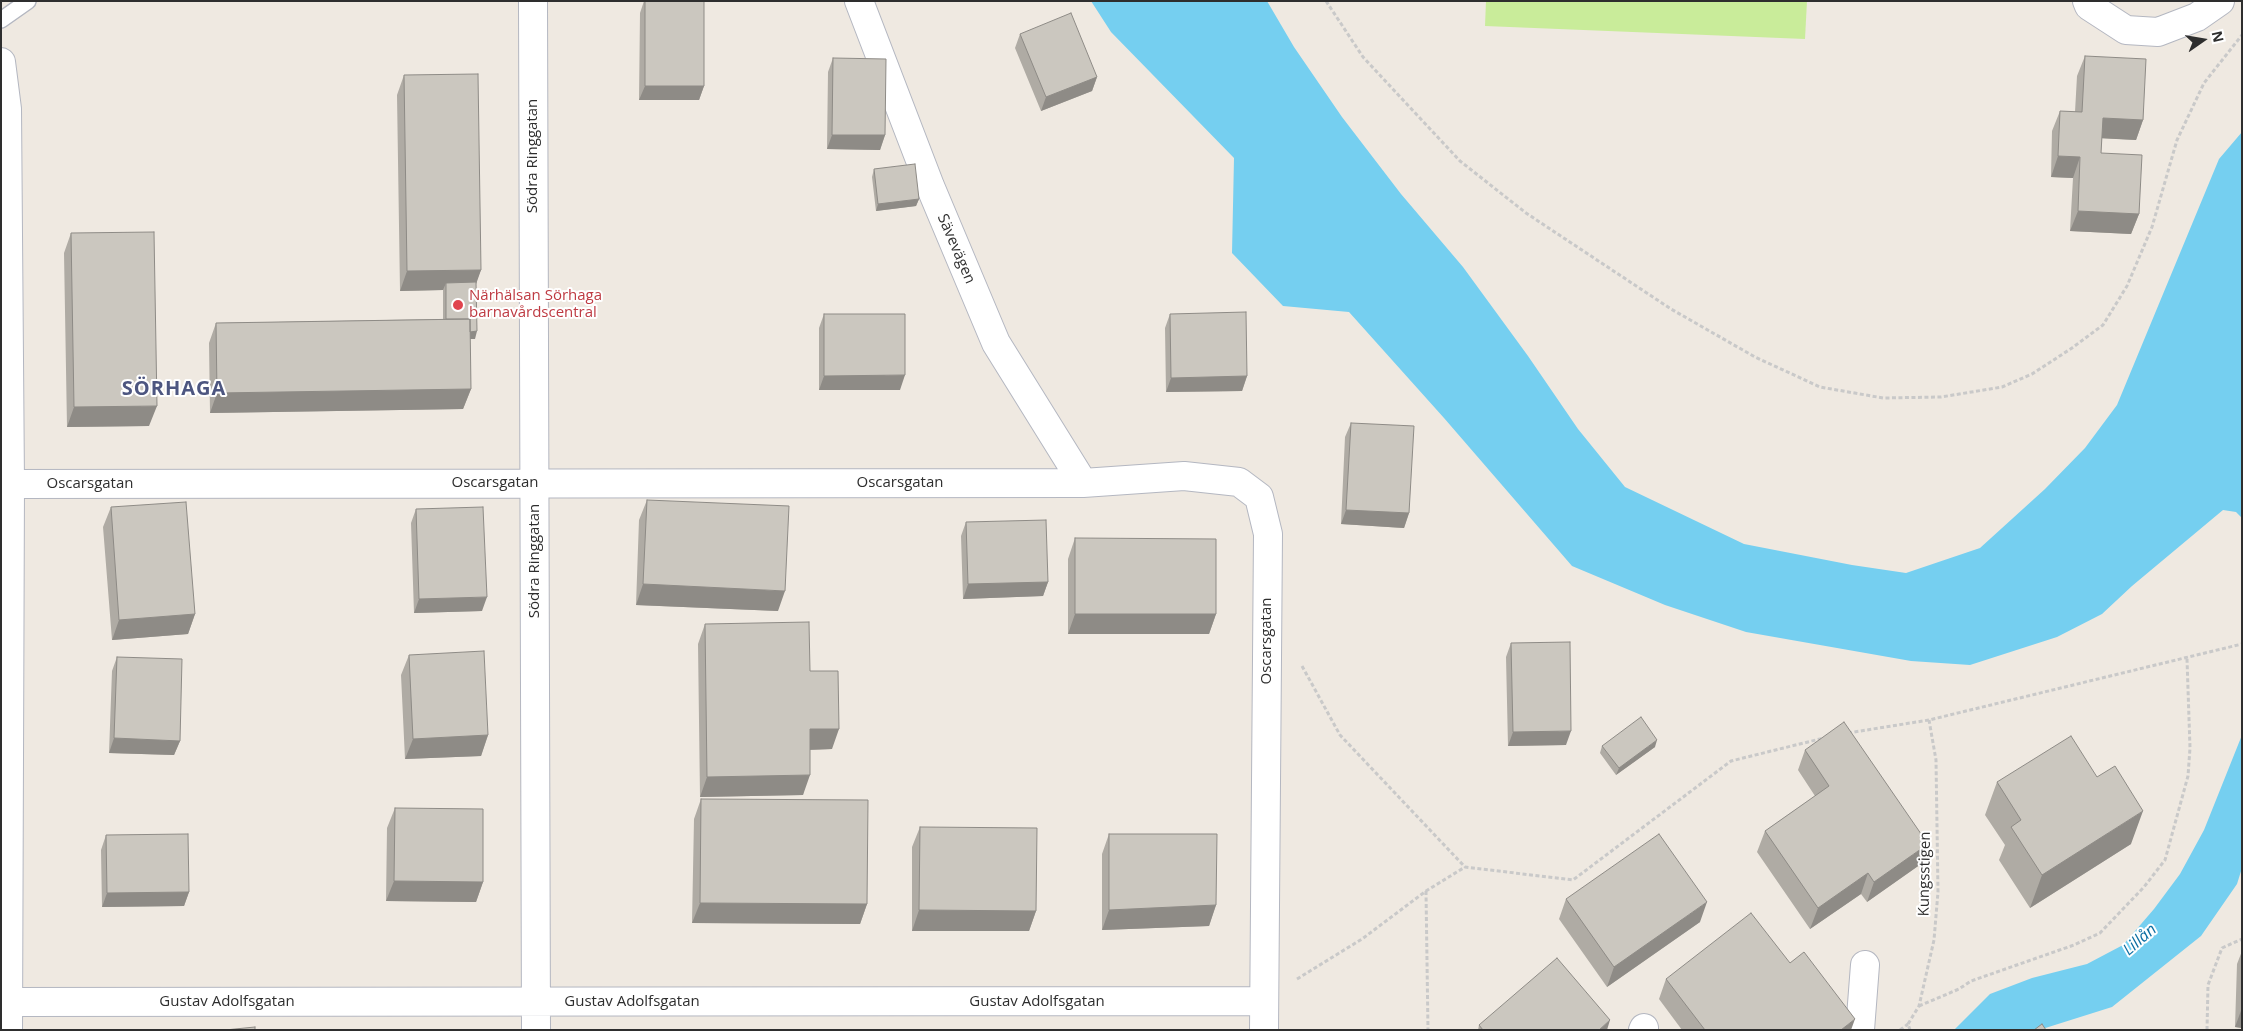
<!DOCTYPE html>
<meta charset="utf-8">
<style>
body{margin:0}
#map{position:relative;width:2243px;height:1031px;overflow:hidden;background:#efe9e1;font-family:"Open Sans",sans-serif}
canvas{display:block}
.frame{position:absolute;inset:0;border:2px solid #2e2e2e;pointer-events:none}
.north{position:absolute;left:2178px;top:15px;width:50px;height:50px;-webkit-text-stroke:4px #fff;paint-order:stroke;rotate:77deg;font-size:14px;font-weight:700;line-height:20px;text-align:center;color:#2e2e2e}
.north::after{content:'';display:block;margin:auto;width:18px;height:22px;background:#2e2e2e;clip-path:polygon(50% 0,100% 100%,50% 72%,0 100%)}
</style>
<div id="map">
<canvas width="2243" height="1031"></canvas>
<div class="frame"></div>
<div class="north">N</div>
</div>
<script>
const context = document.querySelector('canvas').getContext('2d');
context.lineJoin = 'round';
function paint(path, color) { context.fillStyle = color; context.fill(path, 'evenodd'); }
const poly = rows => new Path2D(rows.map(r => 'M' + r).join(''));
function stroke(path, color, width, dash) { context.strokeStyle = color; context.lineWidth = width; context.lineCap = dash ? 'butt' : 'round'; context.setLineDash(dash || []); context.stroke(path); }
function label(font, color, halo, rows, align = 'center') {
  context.font = font + ' "Open Sans",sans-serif'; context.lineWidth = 4; context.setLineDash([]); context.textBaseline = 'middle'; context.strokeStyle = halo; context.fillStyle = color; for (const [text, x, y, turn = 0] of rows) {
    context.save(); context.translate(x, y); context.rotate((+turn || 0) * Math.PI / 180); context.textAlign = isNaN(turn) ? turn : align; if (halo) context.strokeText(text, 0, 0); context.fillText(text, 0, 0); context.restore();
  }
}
const pitch = poly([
 [1486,1,1807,1,1805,39,1485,26]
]);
const water = poly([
 [1091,1,1267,1,1294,47,1342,117,1401,194,1463,267,1528,356,1578,429,1625,487,1744,544,1852,565,1906,573,1980,548,2045,489,2085,448,2117,405,2219,159,2242,132,2242,518,2236,512,2223,510,2132,586,2102,614,2057,637,1970,665,1911,661,1746,632,1665,605,1572,566,1444,418,1349,312,1283,306,1232,253,1234,158,1111,32],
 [2242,735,2242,868,2237,884,2201,936,2112,1007,2039,1030,1954,1030,1990,994,2032,978,2087,964,2123,945,2154,909,2180,874,2204,830]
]);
const path = poly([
 [1326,1,1363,57,1460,161,1526,213,1671,309,1755,357,1820,387,1883,398,1941,397,2002,387,2032,374,2072,348,2103,325,2127,286,2152,227,2177,140,2204,83,2242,35],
 [1302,666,1340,735,1465,867,1573,880,1731,761,1824,738],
 [1848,733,1929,720,2242,644],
 [1426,891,1428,1030],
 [1297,979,1362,939,1426,891,1465,867],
 [1919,1006,1959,989,1971,981,2074,945,2100,933,2144,887,2165,860,2188,776,2190,748,2187,659],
 [1900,1030,1908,1024],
 [1910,1030,1908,1024,1919,1006,1934,940,1938,892,1936,760,1929,720],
 [2207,1030,2208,985,2222,948,2242,939]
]);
const service = poly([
 [1,20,28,1]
]);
const minor = poly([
 [533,1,536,1030],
 [859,1,930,186,996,343,1083,483],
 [2087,1,2089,6,2126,30,2158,32,2197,17,2220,1],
 [1,484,1083,483,1184,476,1239,482,1259,497,1268,534,1264,1030],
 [1,1002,1264,1001],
 [1643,1030,1644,1028],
 [1860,1030,1865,965]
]);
const tertiary = poly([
 [1,62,7,109,10,484,8,1030]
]);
const wall = poly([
 [644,1,704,1,704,86,699,100,639,100,640,13],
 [1020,34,1097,77,1092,91,1041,111,1015,48],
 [2085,56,2143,120,2136,140,2102,138,2101,153,2139,214,2131,234,2070,231,2073,178,2051,177,2052,131,2060,111,2075,112,2077,76],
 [833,58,885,135,880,150,827,149,828,72],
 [404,75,481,270,476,282,475,339,470,339,471,389,463,409,210,413,209,343,216,323,443,319,443,290,400,291,397,95],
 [874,169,919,199,916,206,876,211,872,177],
 [71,233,149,426,67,427,64,253],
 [824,314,900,390,819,390,819,328],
 [1170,314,1247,376,1242,391,1166,392,1165,328],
 [1351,423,1409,513,1404,528,1341,524,1345,437],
 [647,500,778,611,636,605,639,520],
 [111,507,195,614,188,634,112,640,103,527],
 [416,509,482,611,414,613,411,523],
 [966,522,1048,582,1043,596,963,599,961,536],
 [1075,538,1216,614,1209,634,1068,634,1068,559],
 [705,624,810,671,832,749,810,750,803,795,700,797,698,644],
 [1511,643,1566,745,1508,746,1506,657],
 [409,655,488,735,481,756,405,759,401,675],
 [117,657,180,741,174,755,109,753,112,671],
 [1602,746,1655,747,1616,775,1600,753],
 [1805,750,1921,864,1867,902,1861,894,1810,929,1757,852,1765,831,1815,796,1798,770],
 [1997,782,2131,844,2030,908,1999,860,2005,845,1985,815],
 [701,799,867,904,860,924,692,923,694,819],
 [395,808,483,882,476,902,386,901,387,828],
 [920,827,1036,911,1029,931,912,931,912,847],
 [1109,834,1216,905,1209,926,1102,930,1102,854],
 [106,835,189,892,184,906,102,907,101,850],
 [1566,899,1700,922,1607,987,1559,919],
 [2242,951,2242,1028,2235,1027,2237,964],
 [1790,963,1851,1030,1682,1030,1659,999,1666,979],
 [1479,1025,1607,1030,1478,1030]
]);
const shadedWall = poly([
 [1097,77,1092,91,1041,111,1046,97],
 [645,86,704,86,699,100,639,100],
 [2103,118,2143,120,2136,140,2096,138],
 [832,135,885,135,880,150,827,149],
 [2058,156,2080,157,2073,178,2051,177],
 [919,199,916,206,876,211,878,204],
 [2078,211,2139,214,2131,234,2070,231],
 [481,270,474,290,446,283,443,290,400,291,407,271],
 [477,331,475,339,443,339,446,332],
 [905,375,900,390,819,390,824,376],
 [1247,376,1242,391,1166,392,1171,378],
 [471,389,463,409,210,413,217,393],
 [157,406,149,426,67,427,74,407],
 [1346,510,1409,513,1404,528,1341,524],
 [1048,582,1043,596,963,599,968,584],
 [643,584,785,591,778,611,636,605],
 [487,597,482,611,414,613,419,599],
 [195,614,188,634,112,640,119,620],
 [1075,614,1216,614,1209,634,1068,634],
 [810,729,839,729,832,749,803,750],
 [1571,731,1566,745,1508,746,1513,732],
 [488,735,481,756,405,759,413,739],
 [114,738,180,741,174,755,109,753],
 [1657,740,1655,747,1616,775,1619,768],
 [810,775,803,795,700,797,707,777],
 [2143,811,2131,844,2030,908,2042,875],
 [1928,844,1921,864,1867,902,1874,882],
 [1868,873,1861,894,1810,929,1818,908],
 [394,881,483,882,476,902,386,901],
 [189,892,184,906,102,907,107,893],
 [1707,902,1700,922,1607,987,1614,967],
 [700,903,867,904,860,924,692,923],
 [1216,905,1209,926,1102,930,1109,910],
 [919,910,1036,911,1029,931,912,931],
 [2242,1008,2242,1028,2235,1027],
 [1855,1019,1851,1030,1841,1030],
 [1610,1020,1607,1030,1599,1030]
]);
const building = poly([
 [645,1,704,1,704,86,645,86,645,1],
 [1071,13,1097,77,1046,97,1020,34,1071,13],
 [2085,56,2146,59,2143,120,2103,118,2101,153,2142,155,2139,214,2078,211,2080,157,2058,156,2060,111,2082,112,2085,56],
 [833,58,886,59,885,135,832,135,833,58],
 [478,74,481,270,407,271,404,75,478,74],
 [915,164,919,199,878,204,874,169,915,164],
 [154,232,157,406,74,407,71,233,154,232],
 [476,282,477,331,470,332,470,319,446,319,446,283,476,282],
 [1246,312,1247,376,1171,378,1170,314,1246,312],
 [824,314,905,314,905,375,824,376,824,314],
 [470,319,471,389,217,393,216,323,470,319],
 [1351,423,1414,426,1409,513,1346,510,1351,423],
 [647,500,789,506,785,591,643,584,647,500],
 [186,502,195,614,119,620,111,507,186,502],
 [483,507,487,597,419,599,416,509,483,507],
 [1046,520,1048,582,968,584,966,522,1046,520],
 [1075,538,1216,539,1216,614,1075,614,1075,538],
 [809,622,810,671,838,671,839,729,810,729,810,775,707,777,705,624,809,622],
 [1570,642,1571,731,1513,732,1511,643,1570,642],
 [484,651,488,735,413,739,409,655,484,651],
 [117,657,182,659,180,741,114,738,117,657],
 [1641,717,1657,740,1619,768,1602,746,1641,717],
 [1844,722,1928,844,1874,882,1868,873,1818,908,1765,831,1829,786,1805,750,1844,722],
 [2071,736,2097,777,2115,766,2143,811,2042,875,2011,827,2021,820,1997,782,2071,736],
 [701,799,868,800,867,904,700,903,701,799],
 [395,808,483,809,483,882,394,881,395,808],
 [920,827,1037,828,1036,911,919,910,920,827],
 [188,834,189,892,107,893,106,835,188,834],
 [1109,834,1217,834,1216,905,1109,910,1109,834],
 [1659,834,1707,902,1614,967,1566,899,1659,834],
 [1751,913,1790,963,1804,952,1855,1019,1841,1030,1705,1030,1666,979,1751,913],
 [1557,958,1610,1020,1599,1030,1483,1030,1479,1025,1557,958],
 [2042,1024,2046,1030,2034,1030,2042,1024],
 [255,1027,255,1030,225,1030,255,1027]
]);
const markers = [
 [458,305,6,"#e0444e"]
];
const streetNames = [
 ["Södra Ringgatan",533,156,-90],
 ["Sävevägen",956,249,67],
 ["Oscarsgatan",495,483],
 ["Oscarsgatan",900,483],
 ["Oscarsgatan",90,484],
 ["Södra Ringgatan",535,561,-90],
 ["Oscarsgatan",1267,641,-90],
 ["Kungsstigen",1925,874,-89],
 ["Gustav Adolfsgatan",227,1002],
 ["Gustav Adolfsgatan",632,1002],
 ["Gustav Adolfsgatan",1037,1002]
];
const healthNames = [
 ["Närhälsan Sörhaga",469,296],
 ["barnavårdscentral",469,313]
];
const waterNames = [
 ["Lillån",2140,940,-41]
];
const districtNames = [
 ["SÖRHAGA",174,389]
];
paint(pitch, '#c9ec9a');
paint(water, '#75cff0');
stroke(service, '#b4b7c1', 18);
stroke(minor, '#b4b7c1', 30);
stroke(tertiary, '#b4b7c1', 30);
stroke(path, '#c9c9c9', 3, [4, 2.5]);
stroke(service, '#fff', 15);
stroke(minor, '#fff', 28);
stroke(tertiary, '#fff', 28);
paint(wall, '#afaba4');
paint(shadedWall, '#8e8b86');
paint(building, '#cbc7bf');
stroke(building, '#8e8b86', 1);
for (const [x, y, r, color] of markers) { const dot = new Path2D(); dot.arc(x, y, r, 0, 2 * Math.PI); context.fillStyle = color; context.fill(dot); stroke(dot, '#fff', 2); }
label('15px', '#2e2e2e', '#fff', streetNames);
label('15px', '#be3a42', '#fff', healthNames, 'left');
label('italic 16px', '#0d6fa3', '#fff', waterNames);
context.letterSpacing = '1px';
label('bold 20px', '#4d5680', '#fff', districtNames);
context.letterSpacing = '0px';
</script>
